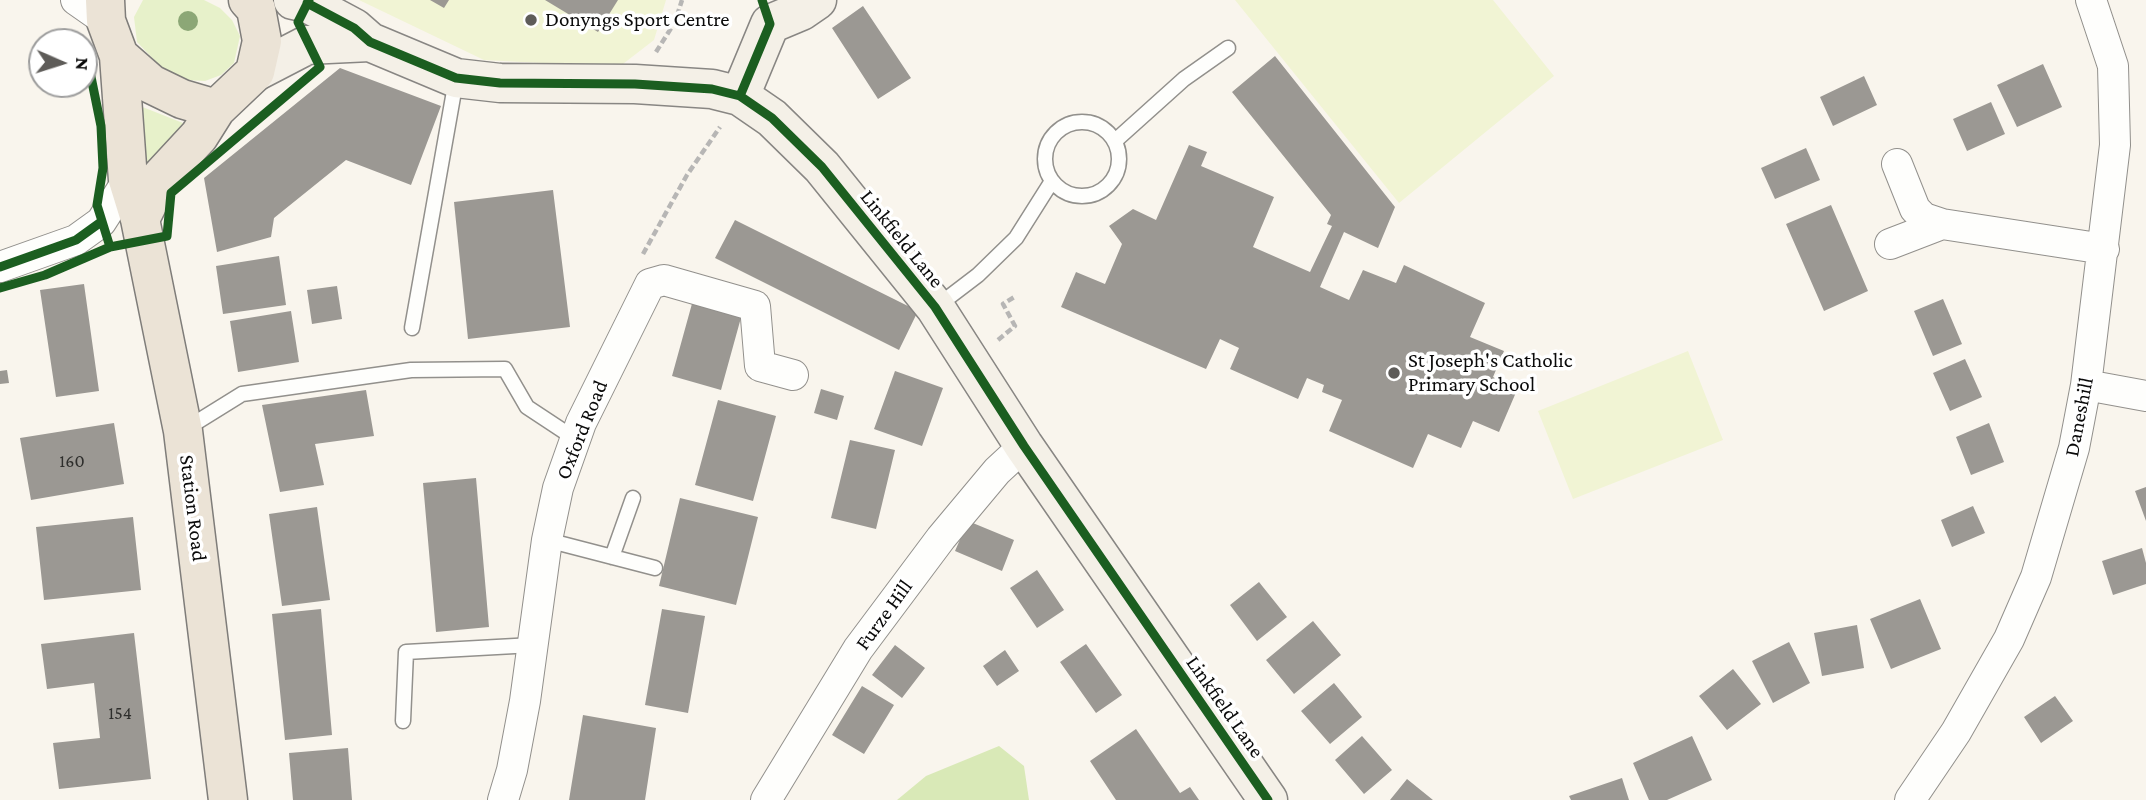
<!DOCTYPE html>
<style>
body{margin:0}
#map{position:relative;width:2146px;height:800px;overflow:hidden;background:#f9f5ed;font-family:"Crimson Pro",serif}
canvas{display:block}
.north{position:absolute;left:28px;top:28px;width:70px;height:70px;box-sizing:border-box;background:#fff;border:2px solid #9d9d9d;border-radius:50%;rotate:93deg;font-size:19px;font-weight:700;line-height:28px;text-align:center;color:#0a0a0a}
.north::after{content:'';display:block;margin:auto;width:24px;height:32px;background:#5e5c59;clip-path:polygon(50% 0,100% 100%,50% 72%,0 100%)}
</style>
<div id="map">
<canvas width="2146" height="800"></canvas>
<div class="north">N</div>
</div>
<script>
const context = document.querySelector('canvas').getContext('2d');
context.lineJoin = 'round';
function paint(path, color) { context.fillStyle = color; context.fill(path, 'evenodd'); }
const poly = rows => new Path2D(rows.map(r => 'M' + r).join(''));
function stroke(path, color, width, dash) { context.strokeStyle = color; context.lineWidth = width; context.lineCap = dash ? 'butt' : 'round'; context.setLineDash(dash || []); context.stroke(path); }
function label(font, color, halo, rows, align = 'center') {
  context.font = font + ' "Crimson Pro",serif'; context.lineWidth = 7; context.setLineDash([]); context.textBaseline = 'middle'; context.strokeStyle = halo; context.fillStyle = color; for (const [text, x, y, turn = 0] of rows) {
    context.save(); context.translate(x, y); context.rotate((+turn || 0) * Math.PI / 180); context.textAlign = isNaN(turn) ? turn : align; if (halo) context.strokeText(text, 0, 0); context.fillText(text, 0, 0); context.restore();
  }
}
const green = poly([
 [143,0,204,0,220,8,232,20,240,36,234,63,221,75,205,81,186,80,161,67,137,42,134,17],
 [140,106,188,125,145,191]
]);
const forest = poly([
 [999,746,1024,766,1029,800,897,800,926,776]
]);
const pitch = poly([
 [359,0,666,0,654,40,619,67,484,60],
 [1235,0,1493,0,1554,76,1399,203],
 [1688,351,1723,440,1573,499,1538,411]
]);
const building = poly([
 [430,0,449,0,444,8],
 [545,0,618,0,598,32],
 [863,6,911,78,878,99,832,28],
 [1275,56,1395,207,1378,248,1344,232,1320,287,1349,300,1363,270,1396,283,1404,265,1485,303,1470,337,1504,351,1493,377,1517,390,1499,432,1473,421,1461,448,1428,434,1413,468,1329,431,1342,400,1322,392,1324,385,1307,378,1298,399,1230,369,1239,348,1220,339,1206,369,1061,307,1076,272,1105,284,1122,244,1109,226,1133,209,1156,220,1189,145,1207,152,1201,166,1274,197,1253,247,1310,272,1332,226,1327,224,1331,215,1232,92],
 [2043,64,2062,107,2017,127,1997,85],
 [340,68,441,106,411,185,346,160,274,218,271,237,217,252,204,178],
 [1864,76,1877,105,1833,126,1820,97],
 [1991,102,2005,134,1967,151,1953,119],
 [1806,148,1820,180,1775,199,1761,168],
 [553,190,570,327,468,339,454,202],
 [1831,205,1868,291,1824,311,1786,224],
 [735,220,918,311,899,350,715,258],
 [279,256,286,305,223,314,216,266],
 [84,284,99,391,56,397,40,290],
 [337,286,342,319,312,324,307,290],
 [1943,299,1962,344,1933,356,1914,311],
 [693,300,742,314,721,390,672,376],
 [291,311,299,362,238,372,230,321],
 [1965,359,1982,397,1950,411,1933,373],
 [7,370,9,383,0,384,0,371],
 [895,371,943,388,922,446,874,429],
 [821,389,844,396,837,420,814,413],
 [366,390,374,436,315,444,324,485,280,492,262,405],
 [718,400,776,416,753,501,695,485],
 [114,423,124,484,31,500,20,438],
 [1989,423,2004,462,1971,475,1956,437],
 [850,440,895,450,876,529,831,518],
 [476,478,489,627,436,632,423,483],
 [2146,487,2146,521,2135,491],
 [680,498,758,517,736,605,659,586],
 [1973,506,1985,533,1952,547,1941,520],
 [317,507,330,600,282,606,269,514],
 [133,517,141,590,44,600,36,527],
 [968,521,1014,540,1002,571,955,551],
 [2142,548,2146,563,2146,584,2113,595,2102,561],
 [1037,570,1064,610,1037,628,1010,588],
 [1259,582,1287,617,1257,641,1230,605],
 [1920,599,1941,649,1891,669,1870,619],
 [321,609,332,735,285,740,272,614],
 [662,609,705,616,688,713,645,705],
 [1313,621,1341,655,1294,694,1266,660],
 [1857,625,1864,668,1822,676,1814,633],
 [134,633,151,779,59,789,53,743,100,738,94,683,47,689,41,644],
 [1789,642,1810,683,1773,703,1752,661],
 [1086,644,1122,695,1096,713,1060,662],
 [895,645,925,668,902,698,872,675],
 [1005,650,1019,671,997,686,983,666],
 [1733,669,1761,704,1727,730,1699,696],
 [1334,683,1362,717,1330,744,1301,711],
 [862,686,894,705,864,754,832,735],
 [2055,696,2073,721,2041,743,2024,717],
 [583,715,656,728,645,800,569,800],
 [1136,729,1180,793,1190,787,1199,800,1116,800,1090,761],
 [1362,736,1392,770,1364,794,1335,760],
 [1692,736,1712,780,1667,800,1649,800,1633,763],
 [348,748,352,800,293,800,289,753],
 [1622,778,1629,800,1571,800,1569,796],
 [1407,779,1433,800,1390,800]
]);
const path = poly([
 [656,52,675,22,682,0],
 [643,254,687,175,720,127],
 [998,340,1015,326,1003,304,1016,296]
]);
const lane = poly([
 '1045 159a37 37 0 1 1 74 0a37 37 0 1 1-74 0Z',
 [1115,141,1184,79,1228,48],
 [936,307,978,275,1016,238,1052,181],
 [412,328,456,80],
 [184,430,242,394,411,370,505,369,527,407,577,440],
 [547,540,655,568],
 [612,557,633,498],
 [403,721,406,652,533,645]
]);
const street = poly([
 [76,0,106,21],
 [1897,164,1915,209,1924,218,1942,224],
 [1890,244,1942,224,2104,249],
 [0,267,76,240,101,222,128,180],
 [2086,385,2146,396],
 [503,800,512,770,525,701,547,540,558,488,581,423,650,284,664,280,755,306,760,366,793,375],
 [766,800,858,649,941,538,997,471,1024,446],
 [1910,800,1956,732,2009,639,2036,577,2074,448,2086,385,2115,145,2113,66,2091,0]
]);
const secondary = poly([
 [293,0,307,3,354,28,370,42,456,78,500,83,635,84,712,89,740,96,772,118,822,167,935,307,1024,446,1268,800],
 [255,72,307,45,370,42],
 [740,96,770,24,801,11,817,0]
]);
const primary = poly([
 [105,0,106,21,119,56,128,180,140,219,183,431,228,800],
 [119,56,151,84,182,99,216,109],
 [140,219,161,177,199,136,216,109,255,72,262,41,256,9,248,0]
]);
const cycleway = poly([
 [307,3,354,28,370,42,456,78,500,83,635,84,712,89,740,96,772,118,822,167,935,307,1024,446,1268,800],
 [84,61,90,72,101,126,103,168,97,205,110,247],
 [740,96,770,24,762,0],
 [0,267,76,240,101,222],
 [0,288,45,275,110,247,167,236,171,193,320,67,298,22,309,0]
]);
const trees = [
 [188,21]
];
const markers = [
 [531,20,7,"#5e5c59"],
 [1394,373,7,"#5e5c59"]
];
const numberNames = [
 ["160",72,461],
 ["154",120,713]
];
const poiNames = [
 ["Donyngs Sport Centre",545,20],
 ["St Joseph's Catholic",1408,361],
 ["Primary School",1408,385]
];
const streetNames = [
 ["Linkfield Lane",902,239,51],
 ["Daneshill",2079,417,-79],
 ["Oxford Road",582,430,-68],
 ["Station Road",193,508,83],
 ["Furze Hill",884,615,-54],
 ["Linkfield Lane",1225,707,55]
];
paint(green, '#e7f1ca');
paint(forest, '#d9e9b7');
paint(pitch, '#f1f4d4');
paint(building, '#9b9893');
stroke(lane, '#92908c', 17);
stroke(street, '#92908c', 32);
stroke(secondary, '#888683', 41);
stroke(primary, '#7f7d7a', 41);
stroke(path, '#b7b6b5', 4.5, [7, 3.5]);
stroke(lane, '#fefefc', 14);
stroke(street, '#fefefc', 30);
stroke(secondary, '#f4f0e7', 38);
stroke(primary, '#ebe3d6', 38);
stroke(cycleway, '#1b5e20', 9);
context.fillStyle = '#8ca776';
for (const [x, y] of trees) { context.beginPath(); context.arc(x, y, 10, 0, 2 * Math.PI); context.fill(); }
for (const [x, y, r, color] of markers) { const dot = new Path2D(); dot.arc(x, y, r, 0, 2 * Math.PI); context.fillStyle = color; context.fill(dot); stroke(dot, '#fff', 2.5); }
label('18px', '#2e2e2c', null, numberNames);
label('21px', '#0a0a0a', '#fff', poiNames, 'left');
label('21px', '#0a0a0a', '#fff', streetNames);
</script>
